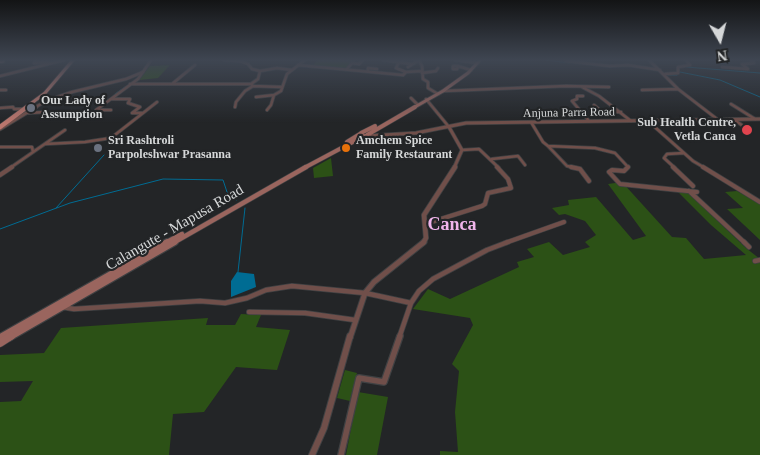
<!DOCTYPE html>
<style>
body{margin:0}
#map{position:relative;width:760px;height:455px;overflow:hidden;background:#232527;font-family:"Times New Roman",serif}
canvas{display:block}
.north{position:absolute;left:695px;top:15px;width:50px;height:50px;-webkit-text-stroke:4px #232527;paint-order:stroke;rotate:172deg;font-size:14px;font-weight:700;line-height:20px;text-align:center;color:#d5d7d8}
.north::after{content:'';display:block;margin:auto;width:18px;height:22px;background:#d5d7d8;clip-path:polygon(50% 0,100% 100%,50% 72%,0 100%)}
</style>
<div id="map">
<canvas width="760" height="455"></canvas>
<div class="north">N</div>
</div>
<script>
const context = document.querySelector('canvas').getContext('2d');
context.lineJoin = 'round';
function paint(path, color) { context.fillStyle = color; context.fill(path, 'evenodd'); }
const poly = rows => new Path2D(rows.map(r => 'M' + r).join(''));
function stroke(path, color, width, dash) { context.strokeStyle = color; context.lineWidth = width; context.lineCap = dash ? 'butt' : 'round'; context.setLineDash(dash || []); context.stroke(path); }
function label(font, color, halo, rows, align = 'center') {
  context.font = font + ' "Times New Roman",serif'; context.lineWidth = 4.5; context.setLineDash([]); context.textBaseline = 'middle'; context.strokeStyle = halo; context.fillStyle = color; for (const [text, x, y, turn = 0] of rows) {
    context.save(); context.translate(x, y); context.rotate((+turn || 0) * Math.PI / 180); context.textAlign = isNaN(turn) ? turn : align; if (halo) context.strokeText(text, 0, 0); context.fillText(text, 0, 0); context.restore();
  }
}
const green = poly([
 [317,60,355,60,346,69,313,66],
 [170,65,158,78,139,80,150,66],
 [331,158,333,176,314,178,313,168],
 [622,182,672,237,686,238,704,259,746,255,711,225,676,190,684,189,746,248,760,259,760,455,440,455,440,451,458,452,455,412,459,371,452,364,473,325,470,318,413,309,428,289,450,299,519,267,517,262,534,257,527,249,549,242,563,255,590,247,585,242,596,235,585,221,565,214,559,215,552,208,569,205,568,200,596,197,633,240,646,236,608,184],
 [737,191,760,204,760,240,727,209,743,208,725,192],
 [241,314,261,315,256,327,290,330,277,370,236,367,204,412,173,414,169,455,0,455,0,402,21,401,33,381,0,382,0,355,44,353,61,328,208,318,206,325,235,325],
 [345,370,357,373,350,401,337,398],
 [358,392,388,397,377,455,346,455]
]);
const water = poly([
 [237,272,254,274,256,287,231,297,231,281]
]);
const stream = poly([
 [545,60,570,63],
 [686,67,760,73],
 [680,72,720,80,760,97],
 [667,75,677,75],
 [115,94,125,87],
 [47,101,56,101],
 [56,208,104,155],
 [0,229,70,203,163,179,223,180,227,192,236,200],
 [238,272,245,208]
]);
const minorFar3 = poly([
 [37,60,34,63,48,62],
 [224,60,240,61,248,64,252,69,260,71,277,68,292,70],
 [383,60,412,64],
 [419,60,422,66,423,79,428,82,428,88,438,94],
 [455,60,478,63],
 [649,60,678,89,717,119],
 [566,61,610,66,628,65,660,70],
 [399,62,396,68,406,72],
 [298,65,403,75,406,72,421,71],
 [453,66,458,66,457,69,453,69,453,66],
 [458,66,471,70],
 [408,67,419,60],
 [722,67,748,69,742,64,754,63,751,60],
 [347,69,352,63,359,64,363,60],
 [368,71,368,68,377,69],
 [422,73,436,71,438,68],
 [665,74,678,73,678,67,690,65,686,60],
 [0,76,64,60],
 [130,84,251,84,253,86,282,87],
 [172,84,195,65],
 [251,84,258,79,260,71],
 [582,87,599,96,631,121],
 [0,90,6,90],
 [642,90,678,89],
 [443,91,566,86,609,87],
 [583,96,577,96,577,99,572,101,589,121],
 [256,97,274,95,281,91,287,74,305,60],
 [411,98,417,104],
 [426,99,449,127],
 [731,104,755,119],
 [594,105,602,112,621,112],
 [235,107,236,102,245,91,253,86],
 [0,108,13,107,14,109,24,109],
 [111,110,96,110,138,79,143,72],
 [267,110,271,105,274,95],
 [28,113,45,112],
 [143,113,157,102],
 [733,119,746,128],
 [648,121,693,161,705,168],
 [531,122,543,142,548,146,595,148,615,153,628,167,627,168],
 [45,144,85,142,111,138,143,113,132,113,140,107,128,103,130,99,112,99],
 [548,146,567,166,577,168],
 [0,147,32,147,33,152],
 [462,150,479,149,499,168],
 [492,159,518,156,525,165],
 [10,168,65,130],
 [675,168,664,158,667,154,684,153]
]);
const minorFar2 = poly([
 [571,167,580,169,589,181],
 [628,167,624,171,612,170,609,172,620,184,697,192],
 [673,167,693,186],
 [703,167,760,202],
 [0,175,12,167],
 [689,191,745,243],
 [425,224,482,206,485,204,488,193,511,188,508,179,497,167],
 [505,243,564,222]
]);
const minorFar1 = poly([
 [744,242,749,247],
 [755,261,760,260],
 [62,307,74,309,200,301,225,303,247,298,266,290,292,286,365,293,411,303],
 [249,312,305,313,355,320],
 [399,338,411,303,419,291,433,279,487,250,508,242]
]);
const minor = poly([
 [341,455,359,378,384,382,400,336]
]);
const tertiaryFar4 = poly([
 [34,108,46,101,72,92,126,79,143,72,151,60]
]);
const tertiaryFar3 = poly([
 [449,127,462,150,454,168],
 [0,129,36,107],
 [366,136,416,133,466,123,760,119]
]);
const tertiaryFar2 = poly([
 [423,243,426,238,424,215,455,167]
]);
const tertiaryFar1 = poly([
 [350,338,365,293,374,282,424,242]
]);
const tertiary = poly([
 [312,455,324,428,350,336]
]);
const secondaryFar4 = poly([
 [413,108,443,91,468,73,480,60]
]);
const secondaryFar3 = poly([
 [361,133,375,126],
 [367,135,415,107],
 [347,142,360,134],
 [304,168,364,136]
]);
const secondaryFar2 = poly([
 [165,243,182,234],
 [173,243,306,167]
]);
const secondaryFar1 = poly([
 [0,337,167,242],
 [9,338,175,242]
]);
const secondary = poly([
 [0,343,11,336]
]);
const primaryFar1 = poly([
 [25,108,45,93,73,60]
]);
const primary = poly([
 [0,127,27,107]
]);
const trunk = poly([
 [0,60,2,60]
]);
const markers = [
 [31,108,5,"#6b7280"],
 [747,130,6,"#e0444e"],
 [98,148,5,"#6b7280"],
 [346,148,5,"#e8710a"]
];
const farPoinames = [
 ["Our Lady of",41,101],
 ["Assumption",41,115],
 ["Sub Health Centre,",736,123,"right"],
 ["Vetla Canca",736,137,"right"],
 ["Sri Rashtroli",108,141],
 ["Parpoleshwar Prasanna",108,155],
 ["Amchem Spice",356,141],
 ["Family Restaurant",356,155]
];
const farStreetnames = [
 ["Anjuna Parra Road",569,113,-1]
];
const streetNames = [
 ["Calangute - Mapusa Road",175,228,-30]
];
const quarterNames = [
 ["Canca",452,225]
];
paint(green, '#2c5116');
paint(water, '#006c93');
stroke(stream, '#006c93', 1);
stroke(minorFar3, '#3f4143', 4);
stroke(minorFar2, '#3f4143', 5.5);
stroke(minorFar1, '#3f4143', 6);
stroke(minor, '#3f4143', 8);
stroke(tertiaryFar4, '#3f4143', 4);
stroke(tertiaryFar3, '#3f4143', 4.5);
stroke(tertiaryFar2, '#3f4143', 6);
stroke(tertiaryFar1, '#3f4143', 7);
stroke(tertiary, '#3f4143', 8);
stroke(secondaryFar4, '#3f4143', 4.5);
stroke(secondaryFar3, '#3f4143', 5);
stroke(secondaryFar2, '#3f4143', 6);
stroke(secondaryFar1, '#3f4143', 8);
stroke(secondary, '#3f4143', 9);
stroke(primaryFar1, '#3f4143', 4.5);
stroke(primary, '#3f4143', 5.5);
stroke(trunk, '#3f4143', 8);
stroke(minorFar3, '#704f4a', 2.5);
stroke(minorFar2, '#704f4a', 4);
stroke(minorFar1, '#704f4a', 4.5);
stroke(minor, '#704f4a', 5.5);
stroke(tertiaryFar4, '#704f4a', 2.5);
stroke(tertiaryFar3, '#704f4a', 3);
stroke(tertiaryFar2, '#704f4a', 4.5);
stroke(tertiaryFar1, '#704f4a', 5);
stroke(tertiary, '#704f4a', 6);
stroke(secondaryFar4, '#9a655e', 3);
stroke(secondaryFar3, '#9a655e', 4);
stroke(secondaryFar2, '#9a655e', 4.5);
stroke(secondaryFar1, '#9a655e', 5.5);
stroke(secondary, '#9a655e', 8);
stroke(primaryFar1, '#ba766d', 3);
stroke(primary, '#ba766d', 4.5);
stroke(trunk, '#c87e74', 6);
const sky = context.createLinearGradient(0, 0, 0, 123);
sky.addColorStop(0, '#131415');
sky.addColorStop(0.49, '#3f4652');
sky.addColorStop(1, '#3f465200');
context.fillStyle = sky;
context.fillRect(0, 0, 760, 123);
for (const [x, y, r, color] of markers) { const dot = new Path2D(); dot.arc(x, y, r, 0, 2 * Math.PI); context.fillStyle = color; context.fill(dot); stroke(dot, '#232527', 2); }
label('bold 12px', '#d5d7d8', '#232527', farPoinames, 'left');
label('12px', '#d5d7d8', '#232527', farStreetnames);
label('15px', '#d5d7d8', '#232527', streetNames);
label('bold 18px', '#f1b5ec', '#232527', quarterNames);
</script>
